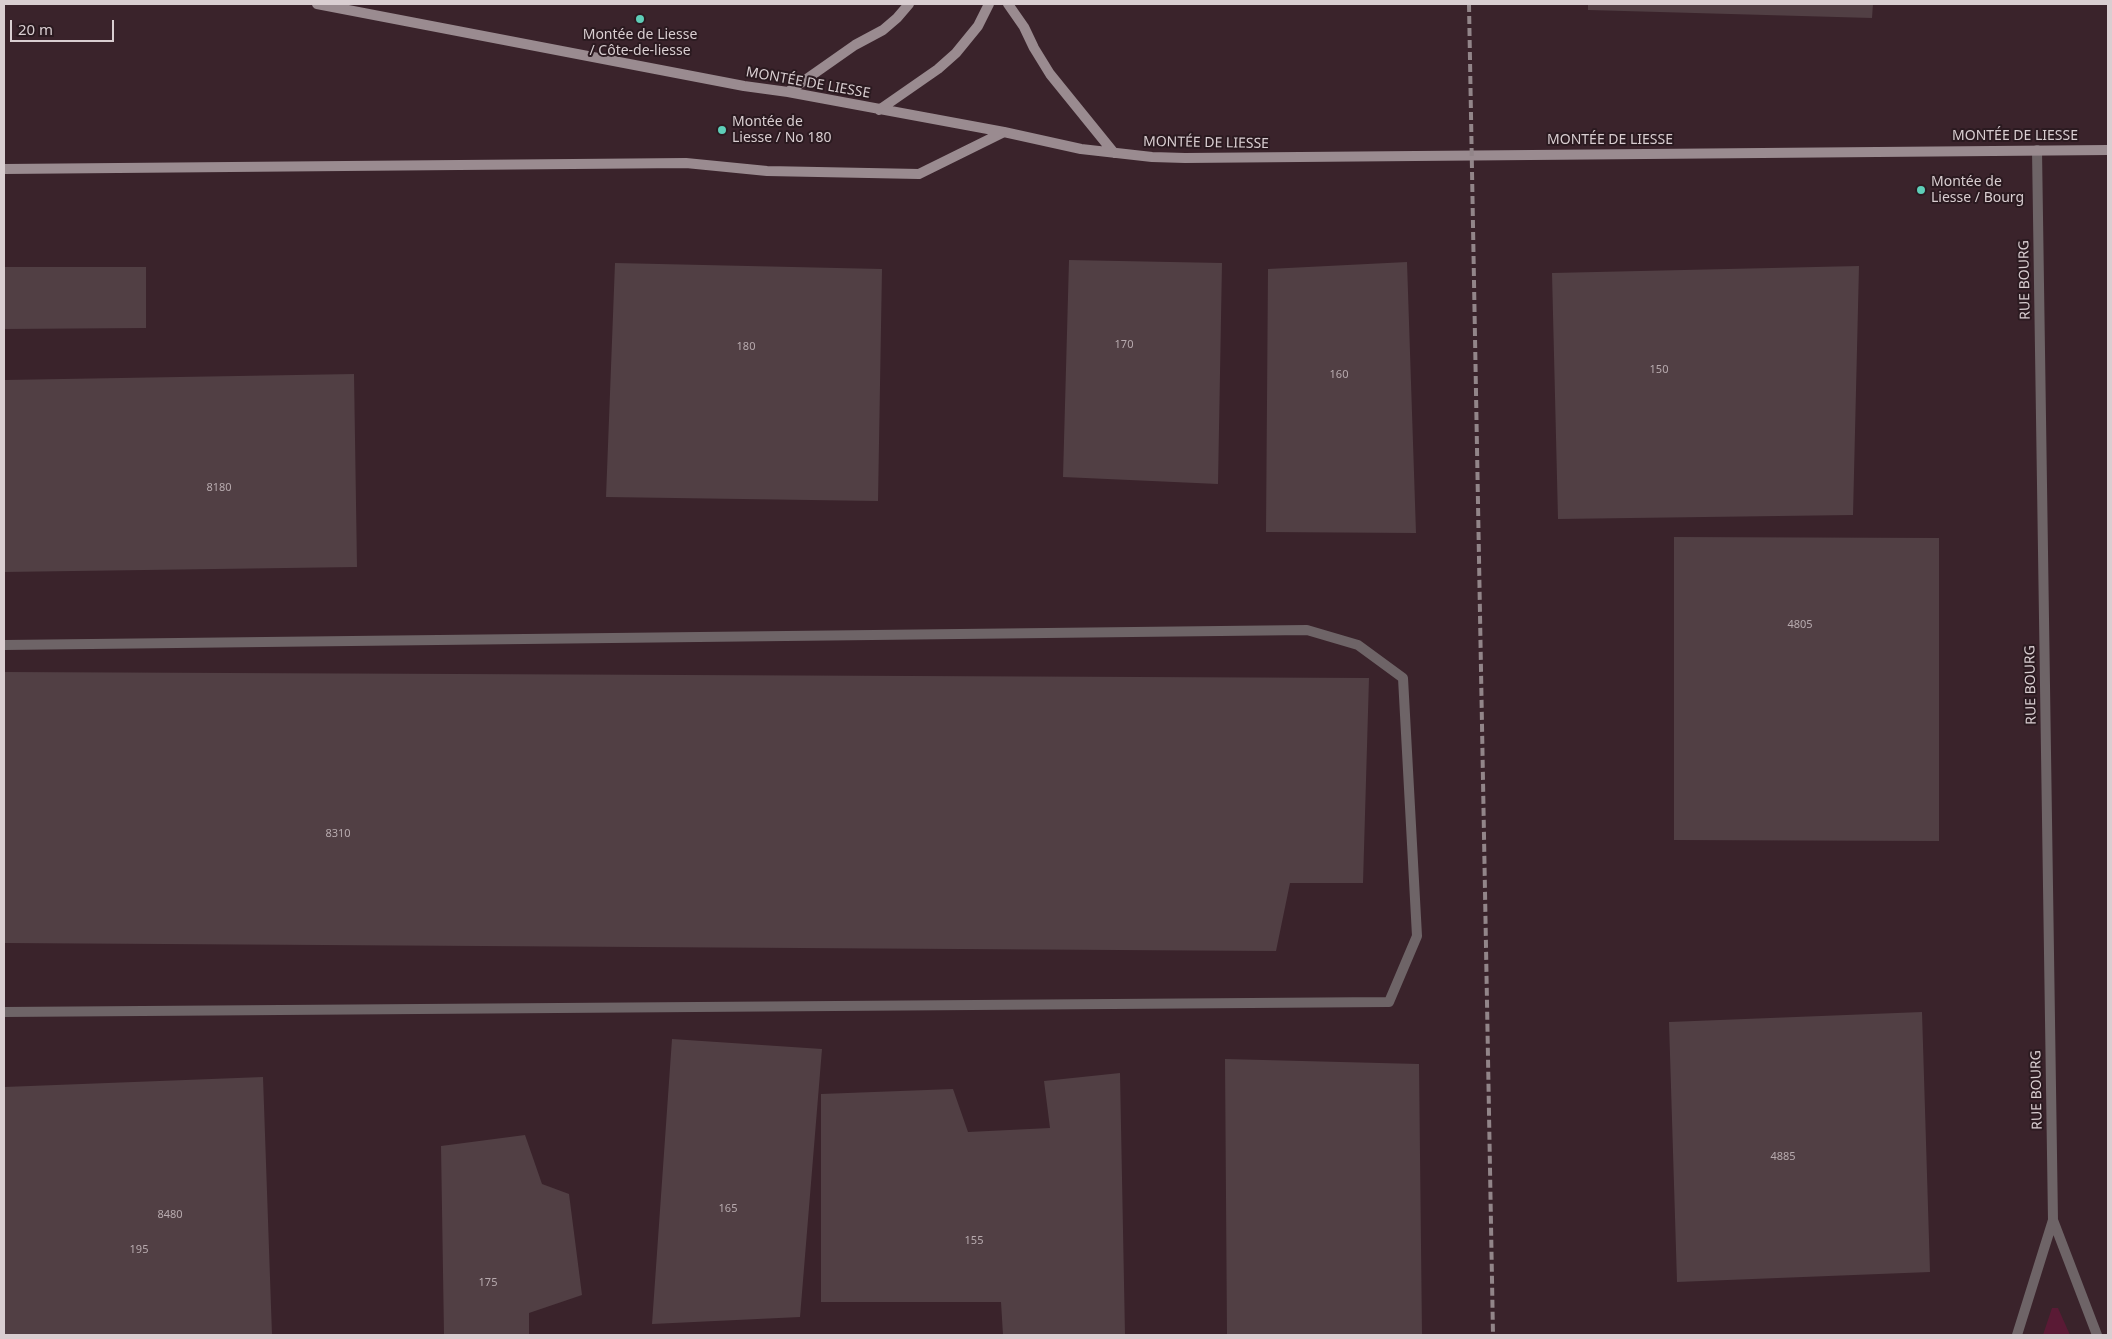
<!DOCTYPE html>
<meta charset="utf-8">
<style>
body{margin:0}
#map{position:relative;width:2112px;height:1339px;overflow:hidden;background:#2b1a20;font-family:"Noto Sans",sans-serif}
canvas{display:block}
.frame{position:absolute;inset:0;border:5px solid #d9ced1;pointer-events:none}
.scale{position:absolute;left:10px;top:20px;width:104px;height:22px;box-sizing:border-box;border:2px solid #d9ced1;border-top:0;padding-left:6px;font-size:15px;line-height:18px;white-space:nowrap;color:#d9ced1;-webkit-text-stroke:4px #2b1a20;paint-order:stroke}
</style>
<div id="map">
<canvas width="2112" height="1339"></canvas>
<div class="frame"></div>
<div class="scale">20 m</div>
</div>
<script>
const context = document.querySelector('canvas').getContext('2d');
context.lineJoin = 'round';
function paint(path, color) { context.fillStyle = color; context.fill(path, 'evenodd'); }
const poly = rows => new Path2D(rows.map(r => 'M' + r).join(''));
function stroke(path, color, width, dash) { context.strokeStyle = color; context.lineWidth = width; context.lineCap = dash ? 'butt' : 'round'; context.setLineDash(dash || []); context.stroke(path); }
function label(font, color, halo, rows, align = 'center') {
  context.font = font + ' "Noto Sans",sans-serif'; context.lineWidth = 4; context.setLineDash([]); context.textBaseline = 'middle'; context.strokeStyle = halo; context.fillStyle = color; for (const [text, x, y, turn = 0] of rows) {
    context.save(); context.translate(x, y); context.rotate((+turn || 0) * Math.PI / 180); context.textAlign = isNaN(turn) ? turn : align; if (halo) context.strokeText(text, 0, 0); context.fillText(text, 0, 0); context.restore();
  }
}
const built = poly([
 [4,4,2108,4,2108,1335,4,1335]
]);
const green = poly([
 [2052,1308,2058,1308,2070,1335,2043,1335]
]);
const building = poly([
 [1588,4,1873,4,1872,18,1588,10],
 [1069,260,1222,263,1218,484,1063,477],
 [1407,262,1416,533,1266,532,1268,269],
 [615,263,882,269,878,501,606,497],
 [1859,266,1853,515,1558,519,1552,273],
 [4,267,146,267,146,328,4,329],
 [354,374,357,567,4,572,4,380],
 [1674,537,1939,538,1939,841,1674,840],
 [4,672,1369,678,1363,883,1290,883,1276,951,4,943],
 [1922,1012,1930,1272,1677,1282,1669,1022],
 [672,1039,822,1049,800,1317,652,1324],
 [1225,1059,1419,1064,1422,1335,1227,1335],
 [1120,1073,1125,1335,1003,1335,1001,1302,821,1302,821,1094,953,1089,968,1132,1050,1128,1044,1081],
 [263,1077,272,1335,5,1335,4,1087],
 [525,1135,542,1184,569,1194,582,1295,529,1313,529,1335,444,1335,441,1146]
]);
const lane = poly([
 [4,645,1307,630,1358,645,1403,678,1417,936,1389,1002,4,1012]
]);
const street = poly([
 [2053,1220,2097,1335],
 [2017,1335,2053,1220,2037,150]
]);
const secondary = poly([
 [317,4,744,86,788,92,1004,132,1081,149,1152,157,1185,158,2108,150],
 [1008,4,1024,27,1034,48,1050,74,1114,153],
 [788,92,855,45,883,30,897,18,909,4],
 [879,110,938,69,956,53,978,26,989,4],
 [4,169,686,163,767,171,919,174,1004,132]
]);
const rail = poly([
 [1469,4,1493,1335]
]);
const markers = [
 [640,19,5,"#5eceb8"],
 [722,130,5,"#5eceb8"],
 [1921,190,5,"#5eceb8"]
];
const numberNames = [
 ["170",1124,345],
 ["180",746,347],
 ["150",1659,370],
 ["160",1339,375],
 ["8180",219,488],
 ["4805",1800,625],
 ["8310",338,834],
 ["4885",1783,1157],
 ["165",728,1209],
 ["8480",170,1215],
 ["155",974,1241],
 ["195",139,1250],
 ["175",488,1283]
];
const poiNames = [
 ["Montée de Liesse",640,35,"center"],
 ["/ Côte-de-liesse",640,51,"center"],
 ["Montée de",732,122],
 ["Liesse / No 180",732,138],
 ["Montée de",1931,182],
 ["Liesse / Bourg",1931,198]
];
const streetNames = [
 ["MONTÉE DE LIESSE",808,83,10],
 ["MONTÉE DE LIESSE",2015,136],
 ["MONTÉE DE LIESSE",1610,140],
 ["MONTÉE DE LIESSE",1206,143,1],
 ["RUE BOURG",2025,280,-91],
 ["RUE BOURG",2031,685,-91],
 ["RUE BOURG",2037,1090,-91]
];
paint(built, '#3a232b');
paint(green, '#5a1a35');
paint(building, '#513f44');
stroke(lane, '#6e6467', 10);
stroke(street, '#6e6467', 10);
stroke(secondary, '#9a8b90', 10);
stroke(rail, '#928589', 4, [8, 4]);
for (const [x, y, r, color] of markers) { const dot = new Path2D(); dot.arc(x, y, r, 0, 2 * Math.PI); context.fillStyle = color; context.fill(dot); stroke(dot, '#2b1a20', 2); }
label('11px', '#b7aaae', null, numberNames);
label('14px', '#d9ced1', '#2b1a20', poiNames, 'left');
label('14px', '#d9ced1', '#2b1a20', streetNames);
</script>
